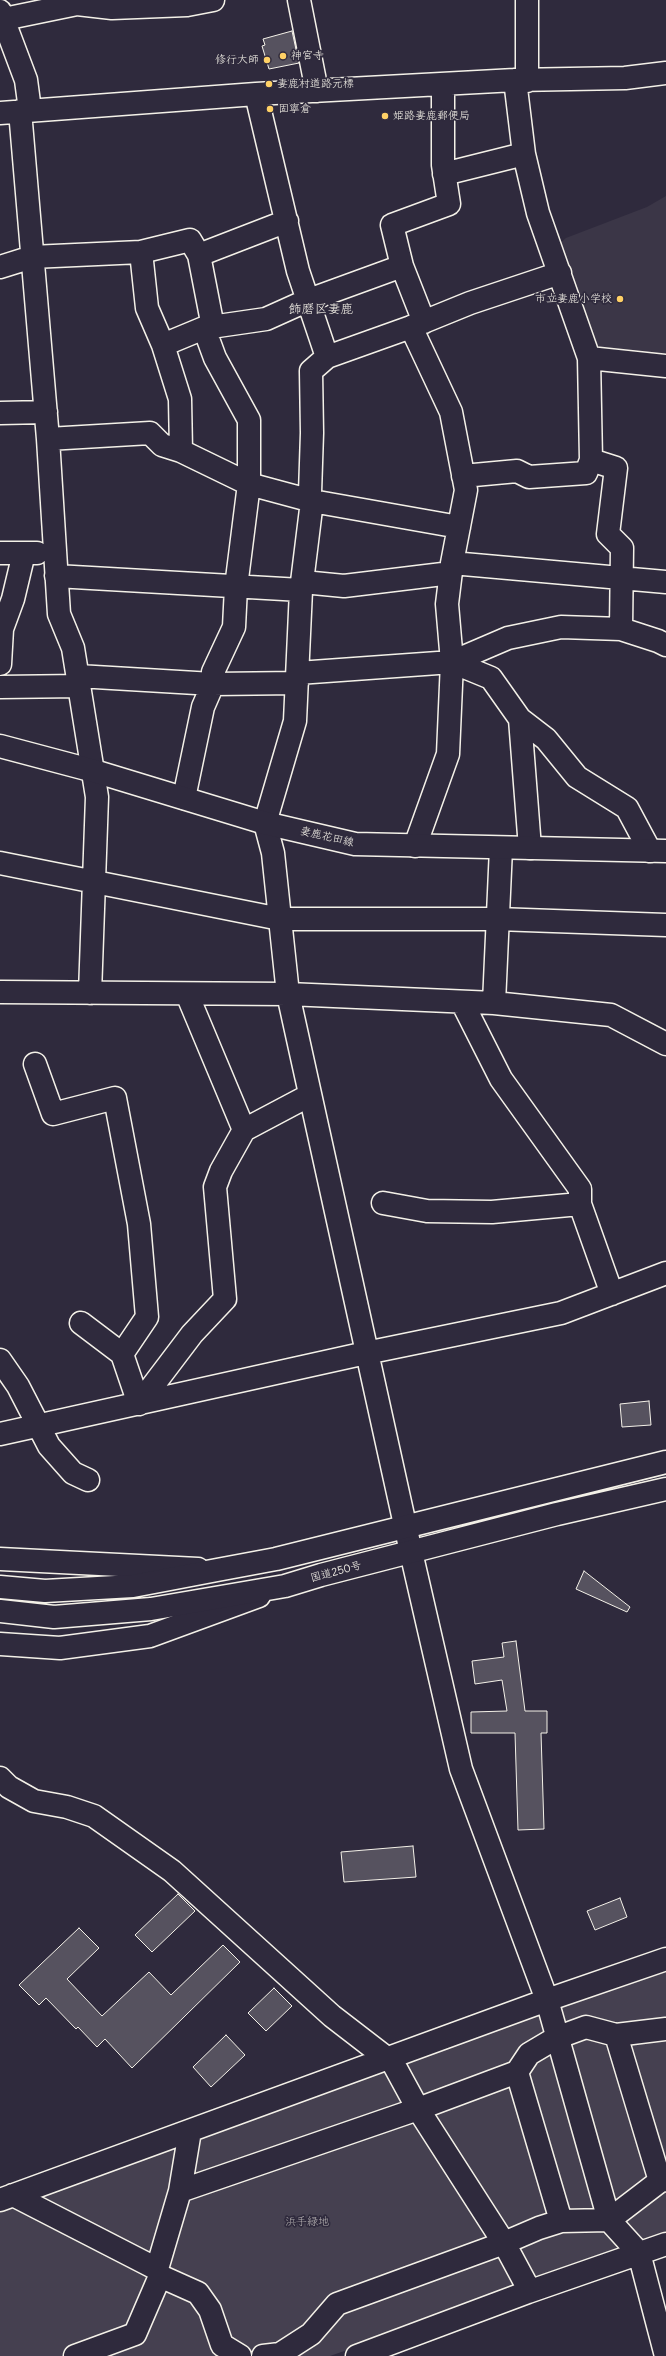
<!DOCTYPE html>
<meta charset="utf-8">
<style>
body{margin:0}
canvas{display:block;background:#2f2a3d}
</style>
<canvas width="666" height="2356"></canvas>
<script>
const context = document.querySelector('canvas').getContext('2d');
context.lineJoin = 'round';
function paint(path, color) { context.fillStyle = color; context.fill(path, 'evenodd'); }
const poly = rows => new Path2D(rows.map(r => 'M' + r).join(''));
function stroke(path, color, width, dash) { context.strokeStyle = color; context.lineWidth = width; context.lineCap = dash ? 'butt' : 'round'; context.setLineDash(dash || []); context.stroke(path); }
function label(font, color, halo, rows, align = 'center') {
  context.font = font + ' Delius,"Klee One",sans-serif'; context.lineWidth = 3.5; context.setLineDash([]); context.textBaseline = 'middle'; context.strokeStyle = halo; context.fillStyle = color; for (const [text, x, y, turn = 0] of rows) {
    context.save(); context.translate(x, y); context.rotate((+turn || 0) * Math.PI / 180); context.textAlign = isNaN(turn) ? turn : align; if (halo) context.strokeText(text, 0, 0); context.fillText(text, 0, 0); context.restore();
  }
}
const built = poly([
 [666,196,666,364,598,356,556,247,566,238,647,207]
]);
const green = poly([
 [666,1952,666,2237,330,2356,0,2356,0,2188]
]);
const building = poly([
 [292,31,299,63,269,69,262,46,265,45,263,39,292,31],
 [649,1401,651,1425,622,1427,620,1404,649,1401],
 [584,1571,630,1607,627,1612,576,1589,584,1571],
 [516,1641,525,1711,547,1711,547,1733,541,1733,544,1829,518,1830,515,1733,471,1733,471,1712,507,1711,502,1680,475,1684,472,1661,504,1657,502,1643,516,1641],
 [413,1846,416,1877,344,1882,341,1852,413,1846],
 [178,1894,195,1911,152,1952,135,1935,178,1894],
 [620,1898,627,1917,595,1930,587,1911,620,1898],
 [79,1928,99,1948,67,1979,102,2016,149,1972,171,1995,223,1945,240,1962,132,2068,105,2039,97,2047,78,2027,76,2029,46,1998,39,2005,19,1985,79,1928],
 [274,1988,292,2006,266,2031,248,2013,274,1988],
 [226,2035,245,2055,211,2087,193,2067,226,2035]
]);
const minor = poly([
 [299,0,317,91],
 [0,11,26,80,30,110],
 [4,19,77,4,112,8,187,5,213,0],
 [515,80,524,154,538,213,589,358,666,366],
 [527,81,527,0],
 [256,94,298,271,327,357],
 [20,111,48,439,59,614,73,648,97,797,90,993],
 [0,113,256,94,515,80,625,78,666,73],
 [444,174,524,154],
 [141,252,147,308,163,345,180,399,181,451],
 [199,255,213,327],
 [0,267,32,257,141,252,190,240,199,255,287,221],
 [560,273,470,303,411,327,327,357,311,371,312,433,310,493,312,501,301,590,295,721,265,823,273,853,288,994,411,1552,461,1769,547,2000,609,2220,639,2253,666,2356],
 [424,322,402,266,392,225,449,204,443,165,443,84],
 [411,327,451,412,466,490,452,563,447,604,452,662,448,754,415,846],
 [163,345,204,328,266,319,306,301,402,266],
 [0,413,46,412],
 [48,439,150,433,162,445,181,451,249,484,312,501,459,527],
 [591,460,616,468,608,534,622,548,621,629],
 [463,476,517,471,529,477,586,473,591,460,589,358],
 [0,553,37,553],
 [452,563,666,582],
 [56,576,301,590],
 [303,582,344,586,451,573],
 [452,662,491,678,520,719,546,739,577,777,627,808,650,851],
 [0,664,2,629,13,599,24,553],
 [298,673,452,662,508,638,561,627,621,629,658,641,666,645],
 [78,676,213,684,297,683],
 [0,687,80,686],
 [520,719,530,848],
 [184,798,203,707,213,684,213,672,234,627,236,587,249,484,249,420,215,358,204,328],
 [0,863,280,919,497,919,666,925],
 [0,992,288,994,494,1003,611,1015,666,1044],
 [187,994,244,1130],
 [462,1002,501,1079,580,1189,580,1204,612,1294],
 [494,1003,501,848],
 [35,1064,53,1114,115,1098,139,1224,147,1317,122,1354],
 [383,1203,427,1211,492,1212,580,1204],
 [81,1323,122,1354,139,1404],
 [0,1360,18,1386,49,1446,73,1473,88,1480],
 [139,1404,192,1334,225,1299,215,1187,221,1171,244,1130,310,1095],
 [0,1434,366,1353,561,1313,666,1273],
 [0,1559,198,1569],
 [0,1644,60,1648,150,1636,259,1596],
 [0,1778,9,1787,34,1801,67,1807,94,1816,172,1871,332,2016,393,2063,418,2109,504,2243,526,2284,528,2292],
 [616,2035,660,2181],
 [517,2072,561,2221],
 [180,2191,190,2131],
 [13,2195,157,2269],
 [0,2200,547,2000,666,1959],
 [75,2356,135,2334,160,2276],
 [240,2356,222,2345,210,2310,198,2293,160,2276,157,2269,180,2191,418,2109,517,2072,529,2054,556,2038,586,2027,616,2035,666,2029],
 [263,2356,280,2354,311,2334,337,2304,504,2243,539,2228,561,2221,609,2220,660,2181,666,2180],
 [357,2356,528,2292,666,2244]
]);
const major = poly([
 [0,746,94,771,265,823,355,844,666,851]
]);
const highway = poly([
 [0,1587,45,1591,133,1586,217,1570,276,1559,666,1462],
 [0,1611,54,1617,151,1609,285,1586,321,1575,557,1514,666,1489]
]);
const markers = [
 [283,56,4,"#ffd166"],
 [267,60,4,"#ffd166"],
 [269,84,4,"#ffd166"],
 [270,109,4,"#ffd166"],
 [385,116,4,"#ffd166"],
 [620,299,4,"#ffd166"]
];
const poiNames = [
 ["神宮寺",291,56],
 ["修行大師",259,60,"right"],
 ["妻鹿村道路元標",277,84],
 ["固寧倉",278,109],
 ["姫路妻鹿郵便局",393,116],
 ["市立妻鹿小学校",612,299,"right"]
];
const streetNames = [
 ["妻鹿花田線",327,837,13],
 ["国道250号",336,1572,-15]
];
const parkNames = [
 ["浜手緑地",307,2222]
];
const quarterNames = [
 ["飾磨区妻鹿",321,309]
];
paint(built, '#3b3647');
paint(green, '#454050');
paint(building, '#56525f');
stroke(building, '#f4f1e8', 1);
stroke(minor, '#f4f1e8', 25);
stroke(major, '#f4f1e8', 25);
stroke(highway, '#f4f1e8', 25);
stroke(minor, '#2f2a3d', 22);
stroke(major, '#2f2a3d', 22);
stroke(highway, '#2f2a3d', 22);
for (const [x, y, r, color] of markers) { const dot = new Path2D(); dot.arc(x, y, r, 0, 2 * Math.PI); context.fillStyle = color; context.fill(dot); stroke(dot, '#2f2a3d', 1.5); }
label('11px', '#f4f1e8', '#2f2a3d', poiNames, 'left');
label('11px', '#f4f1e8', '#2f2a3d', streetNames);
label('11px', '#b7b3b3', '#2f2a3d', parkNames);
label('13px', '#f4f1e8', '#2f2a3d', quarterNames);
</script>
